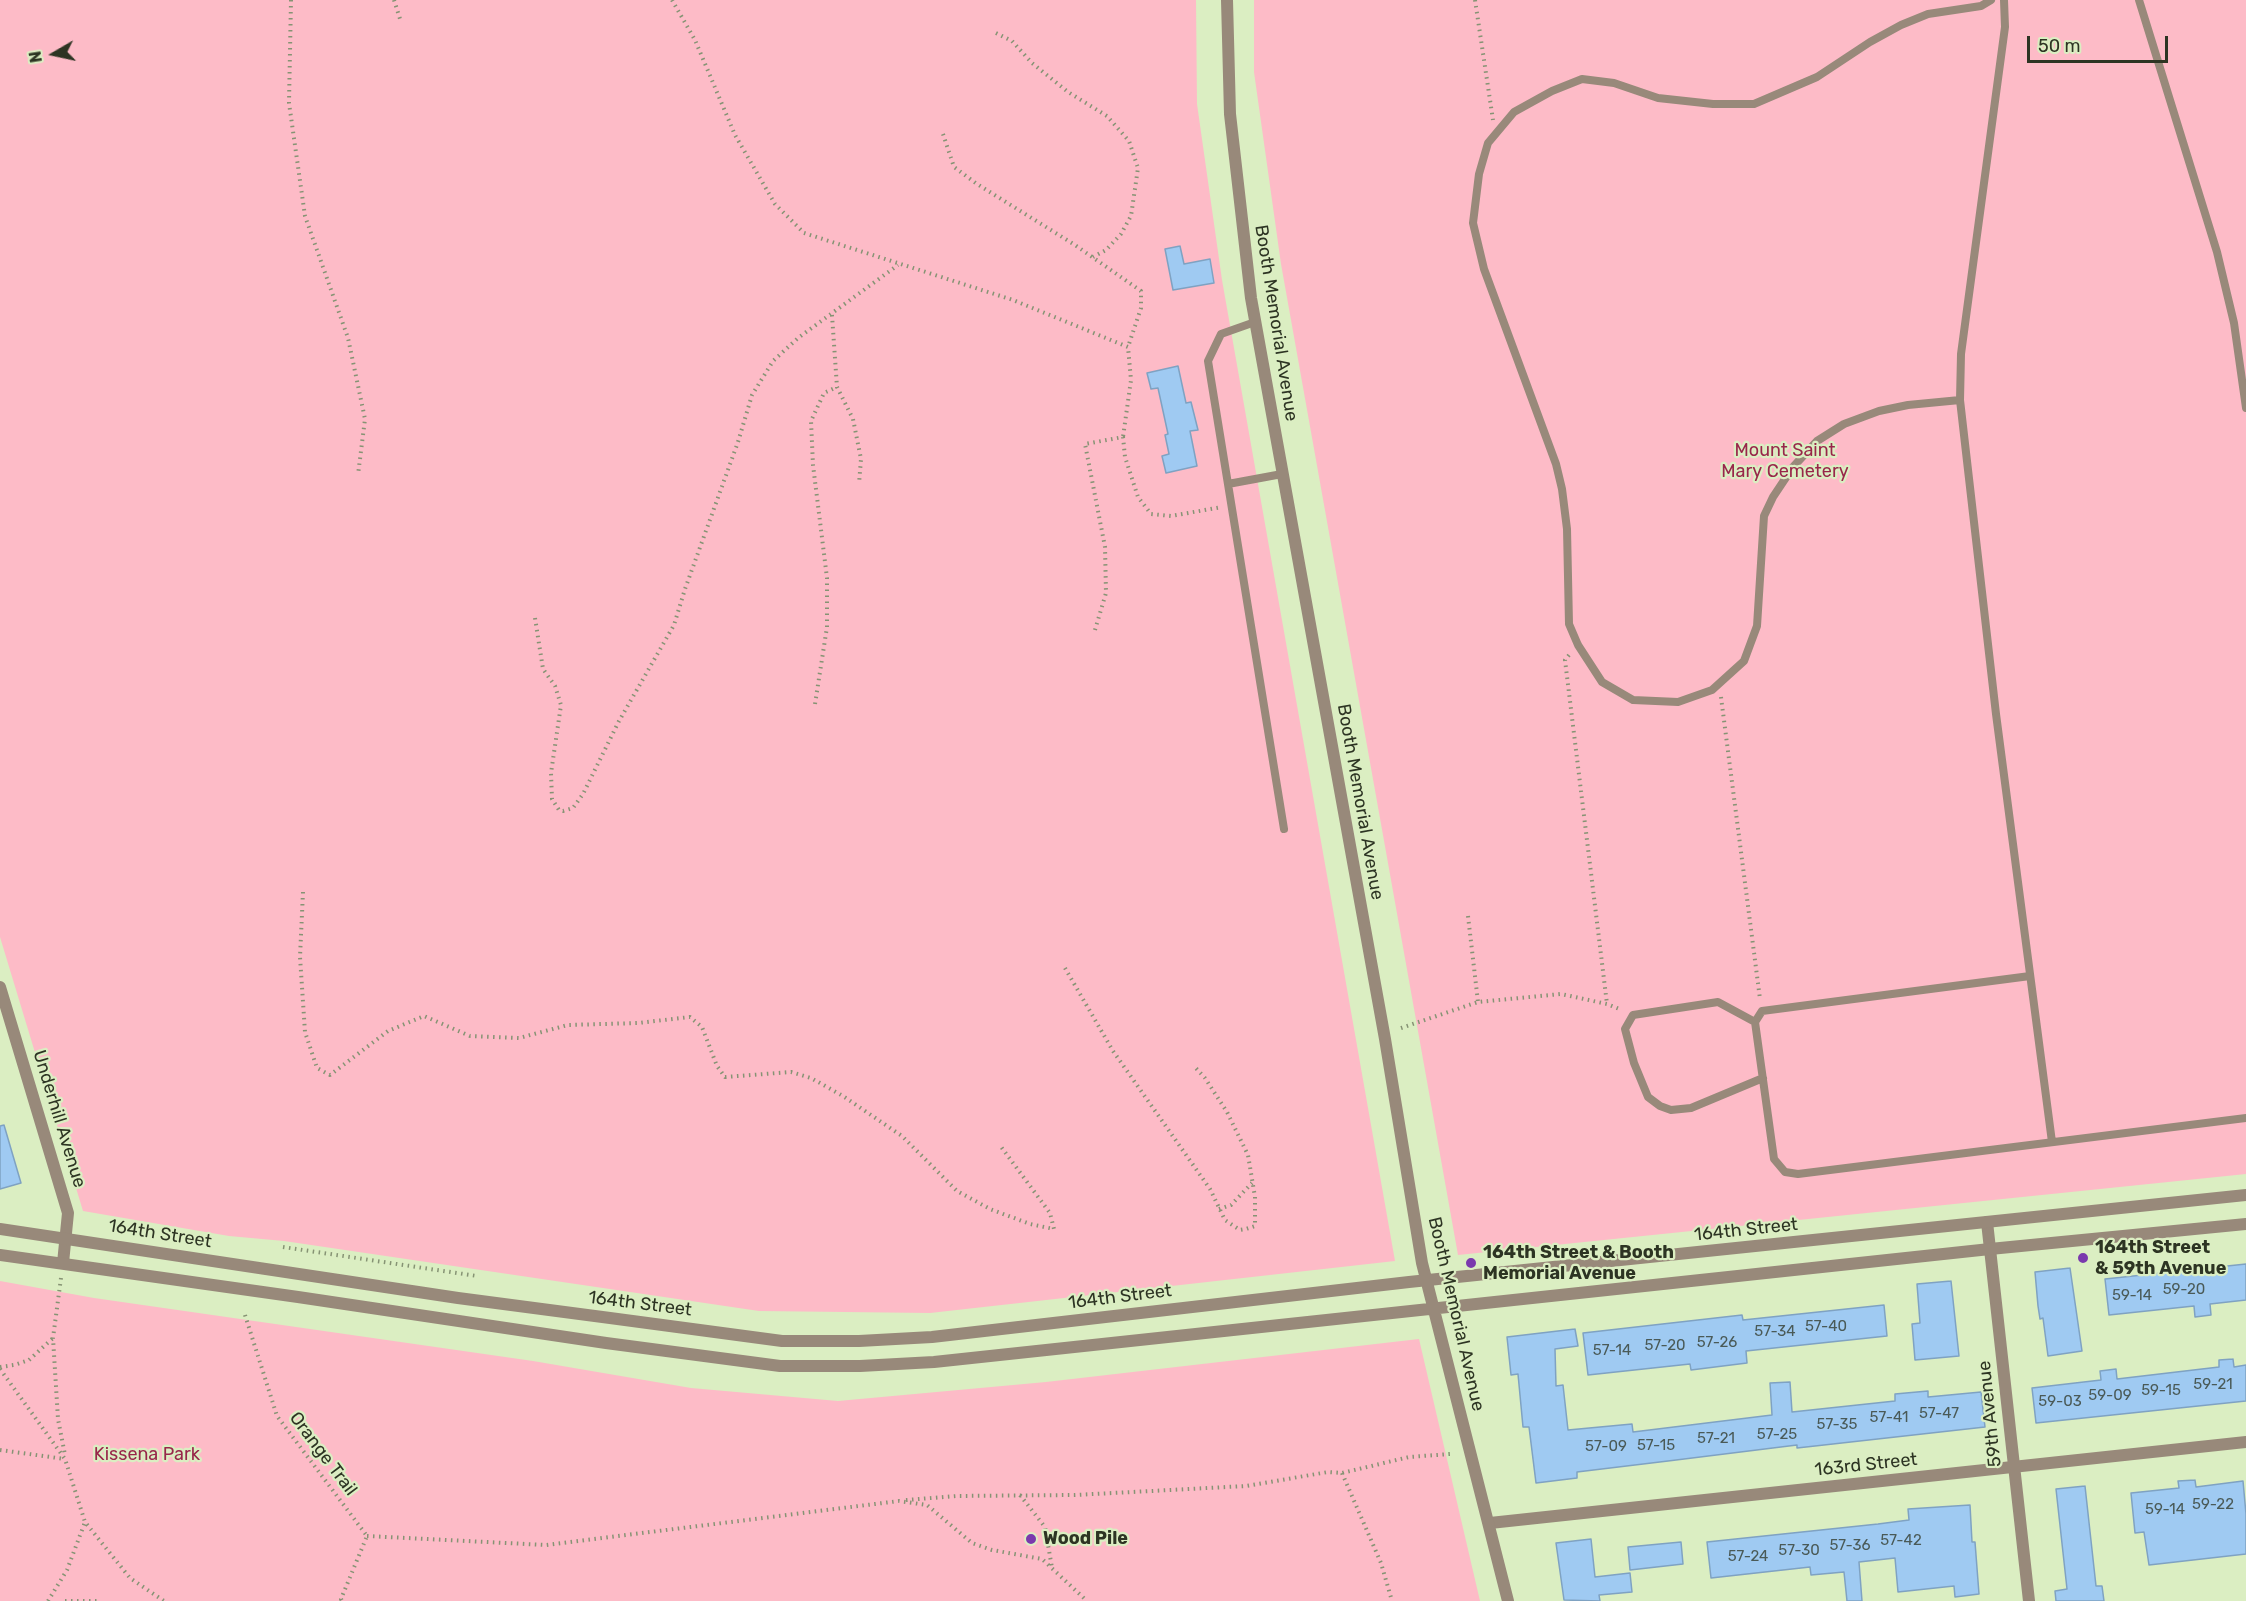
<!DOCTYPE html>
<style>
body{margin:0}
#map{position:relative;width:2246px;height:1601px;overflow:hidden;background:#dbeec2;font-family:Rubik,sans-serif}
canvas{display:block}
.north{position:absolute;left:24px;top:24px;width:60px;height:60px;-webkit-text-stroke:4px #dbeec2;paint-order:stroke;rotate:261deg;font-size:16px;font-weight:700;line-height:24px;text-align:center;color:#2d3423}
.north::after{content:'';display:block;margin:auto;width:21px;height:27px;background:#2d3423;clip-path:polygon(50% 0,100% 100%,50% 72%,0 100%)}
.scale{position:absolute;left:2027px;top:36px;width:141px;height:27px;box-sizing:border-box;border:3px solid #2d3423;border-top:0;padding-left:8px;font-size:18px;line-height:21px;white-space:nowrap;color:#2d3423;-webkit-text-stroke:4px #dbeec2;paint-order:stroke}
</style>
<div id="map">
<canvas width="2246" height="1601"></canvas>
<div class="north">N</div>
<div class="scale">50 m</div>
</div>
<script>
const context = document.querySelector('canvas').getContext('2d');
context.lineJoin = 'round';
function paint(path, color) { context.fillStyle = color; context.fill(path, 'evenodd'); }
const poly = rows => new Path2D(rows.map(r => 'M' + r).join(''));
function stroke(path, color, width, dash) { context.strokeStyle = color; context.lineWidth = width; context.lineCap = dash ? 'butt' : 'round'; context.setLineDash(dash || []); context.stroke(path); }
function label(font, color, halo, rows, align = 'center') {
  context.font = font + ' Rubik,sans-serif'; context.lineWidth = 4.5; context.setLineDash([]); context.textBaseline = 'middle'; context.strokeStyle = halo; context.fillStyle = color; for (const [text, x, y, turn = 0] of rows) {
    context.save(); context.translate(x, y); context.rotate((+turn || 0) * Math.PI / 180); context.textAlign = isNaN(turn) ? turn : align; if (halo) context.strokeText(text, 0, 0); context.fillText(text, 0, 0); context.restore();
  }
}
const green = poly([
 [0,0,1196,0,1197,104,1222,280,1395,1261,930,1313,759,1311,284,1241,229,1236,83,1211,0,937],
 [1254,0,2246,0,2246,1174,1458,1255,1281,264,1254,72],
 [0,1281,94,1298,533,1361,691,1388,838,1401,1046,1382,1419,1339,1480,1601,0,1601]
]);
const building = poly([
 [1180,246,1184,264,1210,259,1214,283,1173,290,1165,249,1180,246],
 [1178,366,1186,403,1191,402,1198,430,1190,431,1197,466,1166,473,1162,456,1169,454,1165,435,1168,434,1158,388,1151,389,1147,373,1178,366],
 [4,1125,21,1183,0,1189,0,1126,4,1125],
 [2246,1264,2246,1300,2210,1304,2211,1315,2195,1317,2194,1306,2109,1315,2105,1279,2246,1264],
 [2070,1268,2082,1351,2048,1356,2043,1318,2040,1319,2038,1306,2035,1272,2070,1268],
 [1951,1281,1959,1356,1915,1360,1912,1324,1920,1323,1917,1284,1951,1281],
 [1884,1305,1887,1336,1746,1351,1747,1363,1691,1370,1690,1364,1588,1375,1583,1333,1742,1315,1743,1320,1884,1305],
 [1575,1329,1578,1346,1555,1349,1556,1386,1563,1385,1568,1430,1632,1424,1633,1432,1772,1415,1770,1383,1790,1382,1792,1412,1895,1401,1895,1394,1928,1391,1928,1397,1981,1392,1985,1427,1815,1446,1797,1448,1797,1445,1668,1461,1577,1472,1577,1478,1536,1483,1529,1427,1523,1427,1518,1374,1511,1375,1507,1337,1575,1329],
 [2233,1359,2234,1367,2246,1365,2246,1401,2036,1423,2032,1388,2101,1380,2100,1371,2116,1369,2117,1379,2219,1367,2219,1360,2233,1359],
 [2195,1480,2196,1487,2243,1481,2246,1514,2246,1554,2149,1565,2144,1532,2135,1533,2131,1493,2179,1488,2178,1481,2195,1480],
 [2085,1486,2096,1586,2102,1586,2104,1601,2056,1601,2055,1591,2067,1589,2056,1489,2085,1486],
 [1970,1505,1972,1542,1975,1542,1979,1594,1955,1597,1954,1586,1898,1592,1895,1558,1859,1562,1862,1601,1847,1601,1844,1572,1811,1575,1810,1567,1711,1578,1707,1542,1878,1524,1909,1520,1908,1509,1970,1505],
 [1591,1539,1595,1577,1630,1573,1632,1592,1599,1595,1600,1601,1564,1600,1556,1543,1591,1539],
 [1681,1542,1683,1564,1630,1570,1628,1547,1681,1542]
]);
const path = poly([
 [291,0,289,103,305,216,348,338,365,419,358,475],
 [394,0,401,22],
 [672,0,695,40,735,135,775,204,804,233,1013,300,1128,347,1131,380,1123,437],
 [1475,0,1493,120],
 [996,33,1012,41,1032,63,1068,92,1107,116,1129,141,1138,168,1131,216,1121,234,1106,250,1093,257],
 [943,134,954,167,977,184,1075,245,1141,291,1141,308,1128,347],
 [832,315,837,387,853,419,861,459,859,484],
 [535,618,543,669,555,686,561,705,551,773,552,799,559,810,563,811,573,808,583,794,619,721,674,625,685,589,738,442,752,395,773,361,798,338,898,265],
 [1095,630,1106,593,1105,547,1085,444,1123,437,1125,457,1138,497,1151,514,1171,516,1222,507],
 [1569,655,1565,660,1607,1004],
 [1721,697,1760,999],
 [815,704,827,627,827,578,813,465,811,421,824,393,837,387],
 [303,892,300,957,305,1032,317,1068,330,1075,388,1031,424,1016,470,1036,519,1038,568,1025,638,1023,690,1017,702,1027,717,1066,725,1077,791,1072,811,1078,843,1096,902,1136,957,1191,990,1209,1030,1224,1054,1229,1050,1213,999,1144],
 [1468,916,1478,1002],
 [1065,968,1113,1051,1210,1189,1225,1220,1240,1230,1246,1229,1255,1226,1255,1197,1248,1155,1227,1112,1205,1078,1194,1066],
 [1401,1028,1478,1002,1561,994,1607,1004,1622,1010],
 [1219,1209,1231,1205,1252,1183],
 [283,1247,477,1276],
 [61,1278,53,1338,58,1419,65,1455],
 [245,1315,277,1416,367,1536,341,1599,342,1601],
 [0,1367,14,1365,29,1360,53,1338],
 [0,1369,65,1459,85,1522,130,1578,164,1601],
 [0,1450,65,1459],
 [1342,1473,1381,1563,1392,1601],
 [1020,1495,1045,1527,1052,1568],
 [906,1500,957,1496,1075,1495,1246,1486,1328,1472,1342,1473,1409,1457,1450,1454],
 [367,1536,546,1545,899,1501,927,1505,972,1543,992,1550,1042,1559,1087,1601],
 [48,1601,67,1570,85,1522],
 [65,1601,99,1601]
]);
const service = poly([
 [2004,0,2005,27,1961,354,1960,400,1996,714,2052,1142],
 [2139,0,2217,252,2234,323,2246,408],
 [1255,322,1221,334,1208,361,1284,829],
 [1960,400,1908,405,1879,411,1844,424,1817,441,1793,467,1773,497,1764,516,1757,626,1744,661,1712,690,1678,702,1633,700,1602,682,1578,645,1569,624,1567,529,1562,489,1556,464,1484,269,1473,223,1479,174,1488,143,1514,112,1552,91,1582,79,1614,83,1658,98,1713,104,1754,104,1817,77,1870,42,1901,25,1928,14,1981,6,1991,0],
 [1228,484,1282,474],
 [2030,976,1762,1011,1755,1022,1774,1159,1785,1172,1798,1174,2246,1118],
 [1755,1022,1718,1002,1633,1015,1625,1029,1634,1063,1648,1097,1660,1106,1671,1110,1691,1108,1763,1078]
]);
const minor = poly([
 [0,987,68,1213,63,1263],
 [1987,1222,2029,1601],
 [1490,1523,2246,1442]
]);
const tertiary = poly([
 [1227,0,1230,114,1251,298,1385,1039,1422,1263,1508,1601],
 [0,1229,458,1298,610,1318,782,1341,859,1341,932,1337,1409,1282,2246,1195],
 [0,1255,298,1297,606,1343,780,1366,860,1366,934,1362,1990,1249,2246,1224]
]);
const markers = [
 [2083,1258,6,"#7a39ad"],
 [1471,1263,6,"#7a39ad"],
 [1031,1539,6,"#7a39ad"]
];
const numberNames = [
 ["59-20",2184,1290],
 ["59-14",2132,1296],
 ["57-40",1826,1327],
 ["57-34",1775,1332],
 ["57-26",1717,1343],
 ["57-20",1665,1346],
 ["57-14",1612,1351],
 ["59-21",2213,1385],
 ["59-15",2161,1391],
 ["59-09",2110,1396],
 ["59-03",2060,1402],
 ["57-47",1939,1414],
 ["57-41",1889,1418],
 ["57-35",1837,1425],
 ["57-25",1777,1435],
 ["57-21",1716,1439],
 ["57-15",1656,1446],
 ["57-09",1606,1447],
 ["59-22",2213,1505],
 ["59-14",2165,1510],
 ["57-42",1901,1541],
 ["57-36",1850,1546],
 ["57-30",1799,1551],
 ["57-24",1748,1557]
];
const streetNames = [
 ["Booth Memorial Avenue",1276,323,81],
 ["Booth Memorial Avenue",1360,802,80],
 ["Underhill Avenue",59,1119,73],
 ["164th Street",1746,1230,-6],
 ["164th Street",160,1234,9],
 ["164th Street",1120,1297,-7],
 ["164th Street",640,1304,7],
 ["Booth Memorial Avenue",1456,1314,77],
 ["59th Avenue",1990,1414,-96],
 ["Orange Trail",323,1454,53],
 ["163rd Street",1866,1465,-6]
];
const parkNames = [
 ["Mount Saint",1785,451],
 ["Mary Cemetery",1785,472],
 ["Kissena Park",147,1455]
];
const poiNames = [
 ["164th Street",2095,1248],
 ["& 59th Avenue",2095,1269],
 ["164th Street & Booth",1483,1253],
 ["Memorial Avenue",1483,1274],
 ["Wood Pile",1043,1539]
];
paint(green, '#fdbbc7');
paint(building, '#9fcaf2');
stroke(building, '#7fa2c2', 1.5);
stroke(path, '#869374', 4, [1.5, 4.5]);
stroke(service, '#98897a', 8);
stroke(minor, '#98897a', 12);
stroke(tertiary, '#98897a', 12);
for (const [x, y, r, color] of markers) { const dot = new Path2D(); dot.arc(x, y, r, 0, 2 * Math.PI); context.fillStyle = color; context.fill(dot); stroke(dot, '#dbeec2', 2); }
label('15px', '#4a5a57', null, numberNames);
label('18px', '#2d3423', '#dbeec2', streetNames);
label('18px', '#98264a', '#dbeec2', parkNames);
label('bold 18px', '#2d3423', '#dbeec2', poiNames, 'left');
</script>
